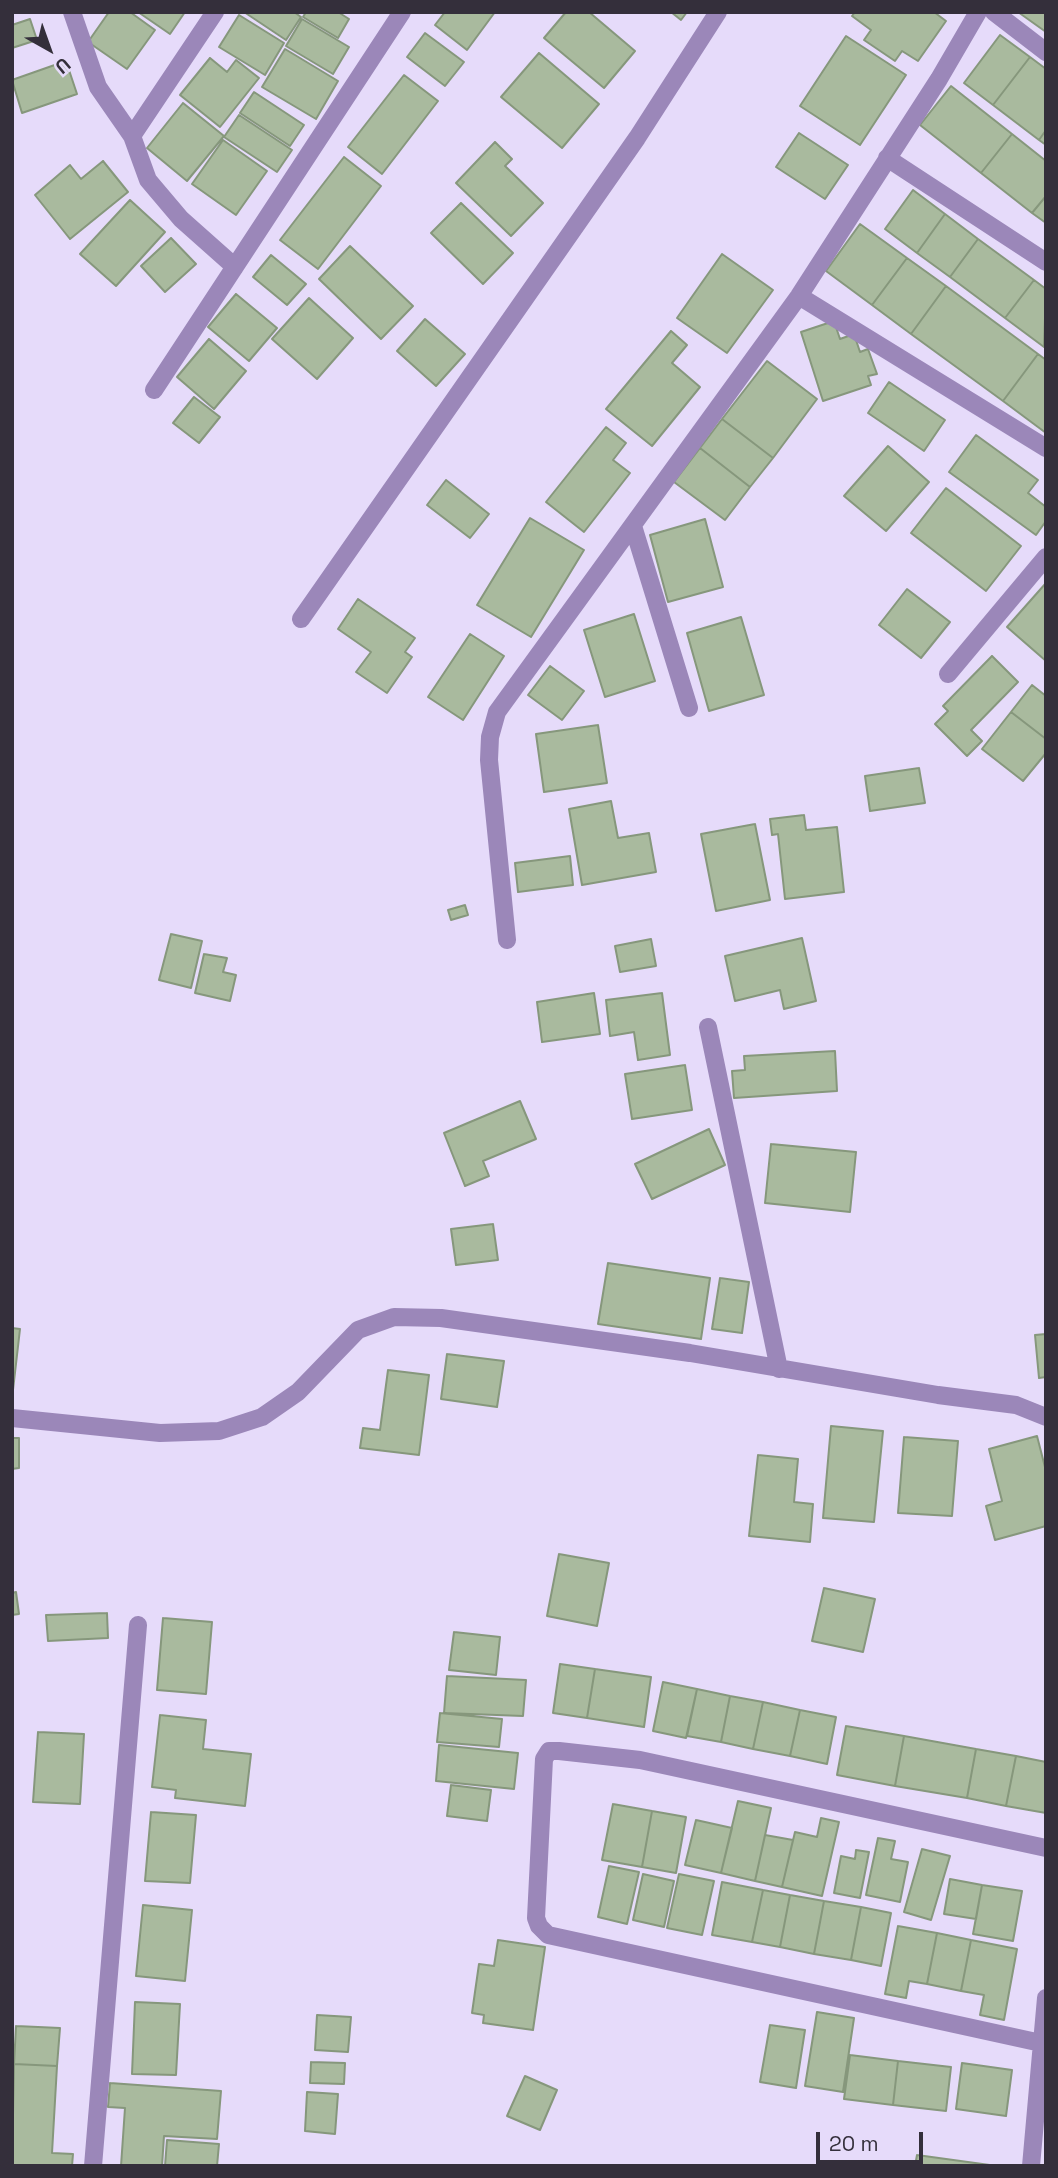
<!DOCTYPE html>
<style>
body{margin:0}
#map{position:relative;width:1058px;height:2178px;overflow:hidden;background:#e6dbfa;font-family:"Space Grotesk",sans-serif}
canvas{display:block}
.frame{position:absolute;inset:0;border:14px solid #342f3b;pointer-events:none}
.north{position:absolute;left:14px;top:14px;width:70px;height:70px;-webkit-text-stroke:5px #e6dbfa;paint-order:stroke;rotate:140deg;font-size:19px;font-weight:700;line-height:28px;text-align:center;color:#342f3b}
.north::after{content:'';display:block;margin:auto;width:24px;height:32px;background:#342f3b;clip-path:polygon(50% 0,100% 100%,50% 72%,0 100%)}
.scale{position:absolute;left:816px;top:2132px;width:107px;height:32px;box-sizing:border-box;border:4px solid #342f3b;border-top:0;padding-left:9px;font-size:21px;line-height:24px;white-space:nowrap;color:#342f3b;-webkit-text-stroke:5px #e6dbfa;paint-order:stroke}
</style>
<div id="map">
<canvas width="1058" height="2178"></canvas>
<div class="frame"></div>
<div class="north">U</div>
<div class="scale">20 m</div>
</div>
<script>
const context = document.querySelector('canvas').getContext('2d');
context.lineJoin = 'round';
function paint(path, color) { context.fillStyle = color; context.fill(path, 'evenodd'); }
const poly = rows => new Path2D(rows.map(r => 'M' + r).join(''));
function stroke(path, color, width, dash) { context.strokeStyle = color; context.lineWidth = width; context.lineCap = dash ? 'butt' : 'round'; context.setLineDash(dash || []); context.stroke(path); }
const building = poly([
 [109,12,130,12,155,30,127,69,88,42,109,12],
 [138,12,185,12,170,34,138,12],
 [244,12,294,12,301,17,286,40,244,12],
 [306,12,338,12,349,19,338,38,303,17,306,12],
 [445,12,495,12,467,50,435,25,445,12],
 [566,12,589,12,635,51,604,88,544,38,566,12],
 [671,12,687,12,681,20,671,12],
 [855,12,934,12,946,21,918,61,902,51,895,61,864,40,871,30,852,16,855,12],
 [1018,12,1046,12,1046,32,1018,12],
 [239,15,284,43,265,75,219,47,239,15],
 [30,19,37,40,12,48,12,25,30,19],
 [302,19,349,47,333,74,286,46,302,19],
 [425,33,464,62,445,86,407,57,425,33],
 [1000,35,1030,57,993,105,964,83,1000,35],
 [846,36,906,75,860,145,800,106,846,36],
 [285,49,338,81,316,119,262,87,285,49],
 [539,53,599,104,562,148,501,97,539,53],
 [1030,57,1046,69,1046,130,1039,140,993,105,1030,57],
 [210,58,227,72,236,60,259,78,220,127,180,95,210,58],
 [66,61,77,94,22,113,12,80,66,61],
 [404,75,438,101,382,174,348,147,404,75],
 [951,86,1012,134,981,173,920,125,951,86],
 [254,92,304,125,290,146,240,113,254,92],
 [183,103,224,136,187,181,147,148,183,103],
 [239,115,292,150,277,172,224,137,239,115],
 [1046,130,1046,145,1039,140,1046,130],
 [799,133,848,165,825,199,776,167,799,133],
 [1012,134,1046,161,1046,196,1032,213,981,173,1012,134],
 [223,140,267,171,236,215,192,184,223,140],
 [495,142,512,159,505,166,543,203,511,236,456,183,495,142],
 [344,157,381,186,318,269,280,240,344,157],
 [103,161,128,192,70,239,35,195,70,165,81,179,103,161],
 [913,190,945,214,917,253,885,229,913,190],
 [1046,196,1046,223,1032,213,1046,196],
 [130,200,165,232,116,286,80,254,130,200],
 [461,203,513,253,483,284,431,233,461,203],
 [945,214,978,239,950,277,917,253,945,214],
 [860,224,907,258,872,305,826,271,860,224],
 [171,238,196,264,165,292,141,266,171,238],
 [978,239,1034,280,1005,318,950,277,978,239],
 [350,246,413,306,381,339,319,279,350,246],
 [722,254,773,290,727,353,677,318,722,254],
 [271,255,306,284,287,305,253,277,271,255],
 [907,258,946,286,911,334,872,305,907,258],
 [1034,280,1046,289,1044,347,1005,318,1034,280],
 [946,286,1038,354,1003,401,911,334,946,286],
 [236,294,277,328,249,361,208,327,236,294],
 [309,298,353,338,317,379,272,339,309,298],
 [425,319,465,354,436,386,397,351,425,319],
 [834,321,840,339,854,334,860,352,868,349,877,374,868,376,871,385,823,401,801,332,834,321],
 [671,331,687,345,672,363,700,387,652,446,606,409,671,331],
 [209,339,246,371,214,409,177,377,209,339],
 [1038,354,1046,360,1046,433,1003,401,1038,354],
 [767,361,817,399,773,458,722,419,767,361],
 [889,382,945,420,924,451,868,413,889,382],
 [194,397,220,417,199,443,173,423,194,397],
 [722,419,773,458,750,487,700,448,722,419],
 [606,427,626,443,613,460,630,473,584,532,546,502,606,427],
 [976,435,1038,480,1028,493,1046,507,1046,521,1036,535,949,472,976,435],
 [888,446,929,482,886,531,844,496,888,446],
 [700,448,750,487,725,520,674,482,700,448],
 [446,480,489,514,470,538,427,505,446,480],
 [946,488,1021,546,986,591,911,533,946,488],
 [530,518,584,550,531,637,477,605,530,518],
 [705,519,723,587,668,602,650,535,705,519],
 [1046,583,1046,661,1007,627,1046,583],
 [907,589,950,622,921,658,879,625,907,589],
 [358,599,415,638,405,652,412,657,387,693,356,672,371,652,338,629,358,599],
 [634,614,655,681,605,697,584,630,634,614],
 [741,617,764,695,709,711,687,633,741,617],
 [470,634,504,656,463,720,428,697,470,634],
 [992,656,1018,682,971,730,982,741,967,756,935,724,948,711,943,706,992,656],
 [550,666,584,691,562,720,528,695,550,666],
 [1032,685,1046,696,1046,739,1011,712,1032,685],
 [1011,712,1046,739,1046,753,1023,781,982,749,1011,712],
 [598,725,607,783,544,792,536,734,598,725],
 [919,768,925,803,870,811,865,776,919,768],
 [611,801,618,838,649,833,656,872,582,885,569,809,611,801],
 [804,815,806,830,837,827,844,892,785,899,778,834,772,835,770,819,804,815],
 [755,824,770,900,716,911,701,834,755,824],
 [570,856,573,885,518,892,515,863,570,856],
 [465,905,468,915,451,920,448,910,465,905],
 [171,934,202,941,191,988,159,980,171,934],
 [802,938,816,1001,784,1009,780,990,735,1001,725,956,802,938],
 [651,939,656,966,620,972,615,946,651,939],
 [204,954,227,958,223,972,236,975,230,1001,195,993,204,954],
 [594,993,600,1034,542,1042,537,1002,594,993],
 [662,993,670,1055,638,1060,634,1032,610,1036,606,1000,662,993],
 [835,1051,837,1091,734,1098,732,1071,745,1070,744,1056,835,1051],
 [685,1065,692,1110,632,1119,625,1074,685,1065],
 [520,1101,536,1139,483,1161,489,1176,465,1186,444,1133,520,1101],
 [709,1129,725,1165,652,1199,635,1164,709,1129],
 [771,1144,856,1152,850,1212,765,1203,771,1144],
 [493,1224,498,1260,456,1265,451,1229,493,1224],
 [608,1263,710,1278,701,1339,598,1324,608,1263],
 [720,1278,749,1282,742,1333,712,1329,720,1278],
 [12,1328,20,1329,13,1390,12,1390,12,1328],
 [1046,1334,1046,1377,1039,1378,1035,1335,1046,1334],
 [447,1354,504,1361,497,1407,441,1399,447,1354],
 [388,1370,429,1375,419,1455,360,1448,363,1428,380,1430,388,1370],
 [831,1426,883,1431,874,1522,823,1518,831,1426],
 [1037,1436,1046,1471,1046,1526,995,1540,986,1506,1002,1501,989,1449,1037,1436],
 [904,1437,958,1441,952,1516,898,1513,904,1437],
 [12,1438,19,1438,19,1468,12,1469,12,1438],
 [758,1455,798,1459,794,1502,813,1504,810,1542,749,1536,758,1455],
 [559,1554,609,1563,597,1626,547,1616,559,1554],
 [824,1588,875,1599,863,1652,812,1641,824,1588],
 [16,1592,19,1614,12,1615,12,1593,16,1592],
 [107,1613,108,1638,48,1641,46,1615,107,1613],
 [163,1618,212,1622,206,1694,157,1690,163,1618],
 [454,1632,500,1637,496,1675,449,1670,454,1632],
 [560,1664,595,1669,587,1718,553,1713,560,1664],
 [595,1669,651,1677,644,1727,587,1718,595,1669],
 [447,1676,526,1680,523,1716,444,1713,447,1676],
 [663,1682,697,1689,686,1738,653,1731,663,1682],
 [697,1689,730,1696,721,1742,687,1736,697,1689],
 [730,1696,763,1702,753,1749,721,1742,730,1696],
 [763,1702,800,1710,790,1756,753,1749,763,1702],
 [800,1710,836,1717,827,1764,790,1756,800,1710],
 [440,1713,502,1719,499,1747,437,1742,440,1713],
 [160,1715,206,1720,203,1749,251,1754,245,1806,175,1798,176,1790,152,1787,160,1715],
 [846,1726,904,1736,895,1786,837,1775,846,1726],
 [38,1732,84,1734,80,1804,33,1802,38,1732],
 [904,1736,976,1749,967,1798,895,1786,904,1736],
 [439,1745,518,1753,514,1789,436,1781,439,1745],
 [976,1749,1016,1756,1006,1806,967,1798,976,1749],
 [1016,1756,1046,1762,1046,1813,1006,1806,1016,1756],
 [451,1785,491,1790,487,1821,447,1816,451,1785],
 [738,1801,771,1808,755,1881,721,1873,738,1801],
 [613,1804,652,1811,642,1867,602,1860,613,1804],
 [652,1811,686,1817,676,1873,642,1867,652,1811],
 [151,1812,196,1815,190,1883,145,1881,151,1812],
 [821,1818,839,1822,822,1896,782,1887,795,1832,817,1837,821,1818],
 [696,1820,732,1828,721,1873,685,1865,696,1820],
 [765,1835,793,1840,782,1887,755,1881,765,1835],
 [878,1838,895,1841,891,1859,908,1862,900,1902,866,1895,878,1838],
 [922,1849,950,1856,931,1920,904,1912,922,1849],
 [856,1850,869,1852,860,1898,834,1893,841,1856,855,1859,856,1850],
 [609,1866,639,1872,627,1924,598,1917,609,1866],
 [643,1874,674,1881,664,1927,633,1920,643,1874],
 [679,1874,714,1881,702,1935,667,1928,679,1874],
 [950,1879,982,1885,976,1919,944,1914,950,1879],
 [722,1882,763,1890,752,1942,712,1935,722,1882],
 [982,1885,1022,1891,1013,1941,973,1934,982,1885],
 [763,1890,790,1895,780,1947,752,1942,763,1890],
 [790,1895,824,1901,814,1954,780,1947,790,1895],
 [824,1901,861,1907,851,1960,814,1954,824,1901],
 [143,1905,192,1910,185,1981,136,1976,143,1905],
 [861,1907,891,1913,881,1966,851,1960,861,1907],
 [898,1926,937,1933,927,1984,909,1981,906,1998,885,1994,898,1926],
 [937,1933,971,1940,961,1991,927,1984,937,1933],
 [498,1940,545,1947,533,2030,483,2023,484,2015,472,2013,479,1964,494,1966,498,1940],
 [971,1940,1017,1949,1004,2020,980,2015,984,1995,961,1991,971,1940],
 [135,2002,180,2004,176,2075,132,2074,135,2002],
 [817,2012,854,2018,843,2092,805,2086,817,2012],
 [317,2015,351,2017,348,2052,315,2050,317,2015],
 [770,2025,805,2030,796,2088,760,2082,770,2025],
 [16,2026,60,2028,57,2066,14,2064,16,2026],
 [850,2055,898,2061,893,2105,844,2099,850,2055],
 [898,2061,951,2067,946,2111,893,2105,898,2061],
 [311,2062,345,2063,344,2084,310,2083,311,2062],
 [962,2063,1012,2070,1006,2116,956,2109,962,2063],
 [14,2064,57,2066,52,2153,73,2154,72,2166,12,2166,14,2064],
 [525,2076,557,2090,540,2130,507,2116,525,2076],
 [110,2083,221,2091,217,2139,164,2136,162,2166,121,2166,125,2108,108,2107,110,2083],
 [307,2092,338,2094,335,2134,305,2131,307,2092],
 [167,2140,219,2144,217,2166,165,2166,167,2140],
 [917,2155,997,2166,915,2166,917,2155]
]);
const minor = poly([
 [72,12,98,87,132,136,148,180,181,219,235,267],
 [994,12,1046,52],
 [132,136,215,12],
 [887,158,1046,262],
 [799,296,1046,448],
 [154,390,402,12],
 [633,526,689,708],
 [301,619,637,138,718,12],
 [948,674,1046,557],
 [507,940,489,760,490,737,497,712,799,296,939,79,978,12],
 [708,1027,779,1369],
 [12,1418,160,1433,219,1431,262,1417,298,1392,358,1330,394,1317,441,1318,690,1353,938,1395,1016,1405,1046,1417],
 [1041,2043,548,1935,539,1926,536,1918,544,1759,549,1751,559,1751,640,1760,1046,1848],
 [93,2166,138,1625],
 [1031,2166,1046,1998]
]);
paint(building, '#a9ba9e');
stroke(building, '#86977c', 2);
stroke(minor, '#9b87b9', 18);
</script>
